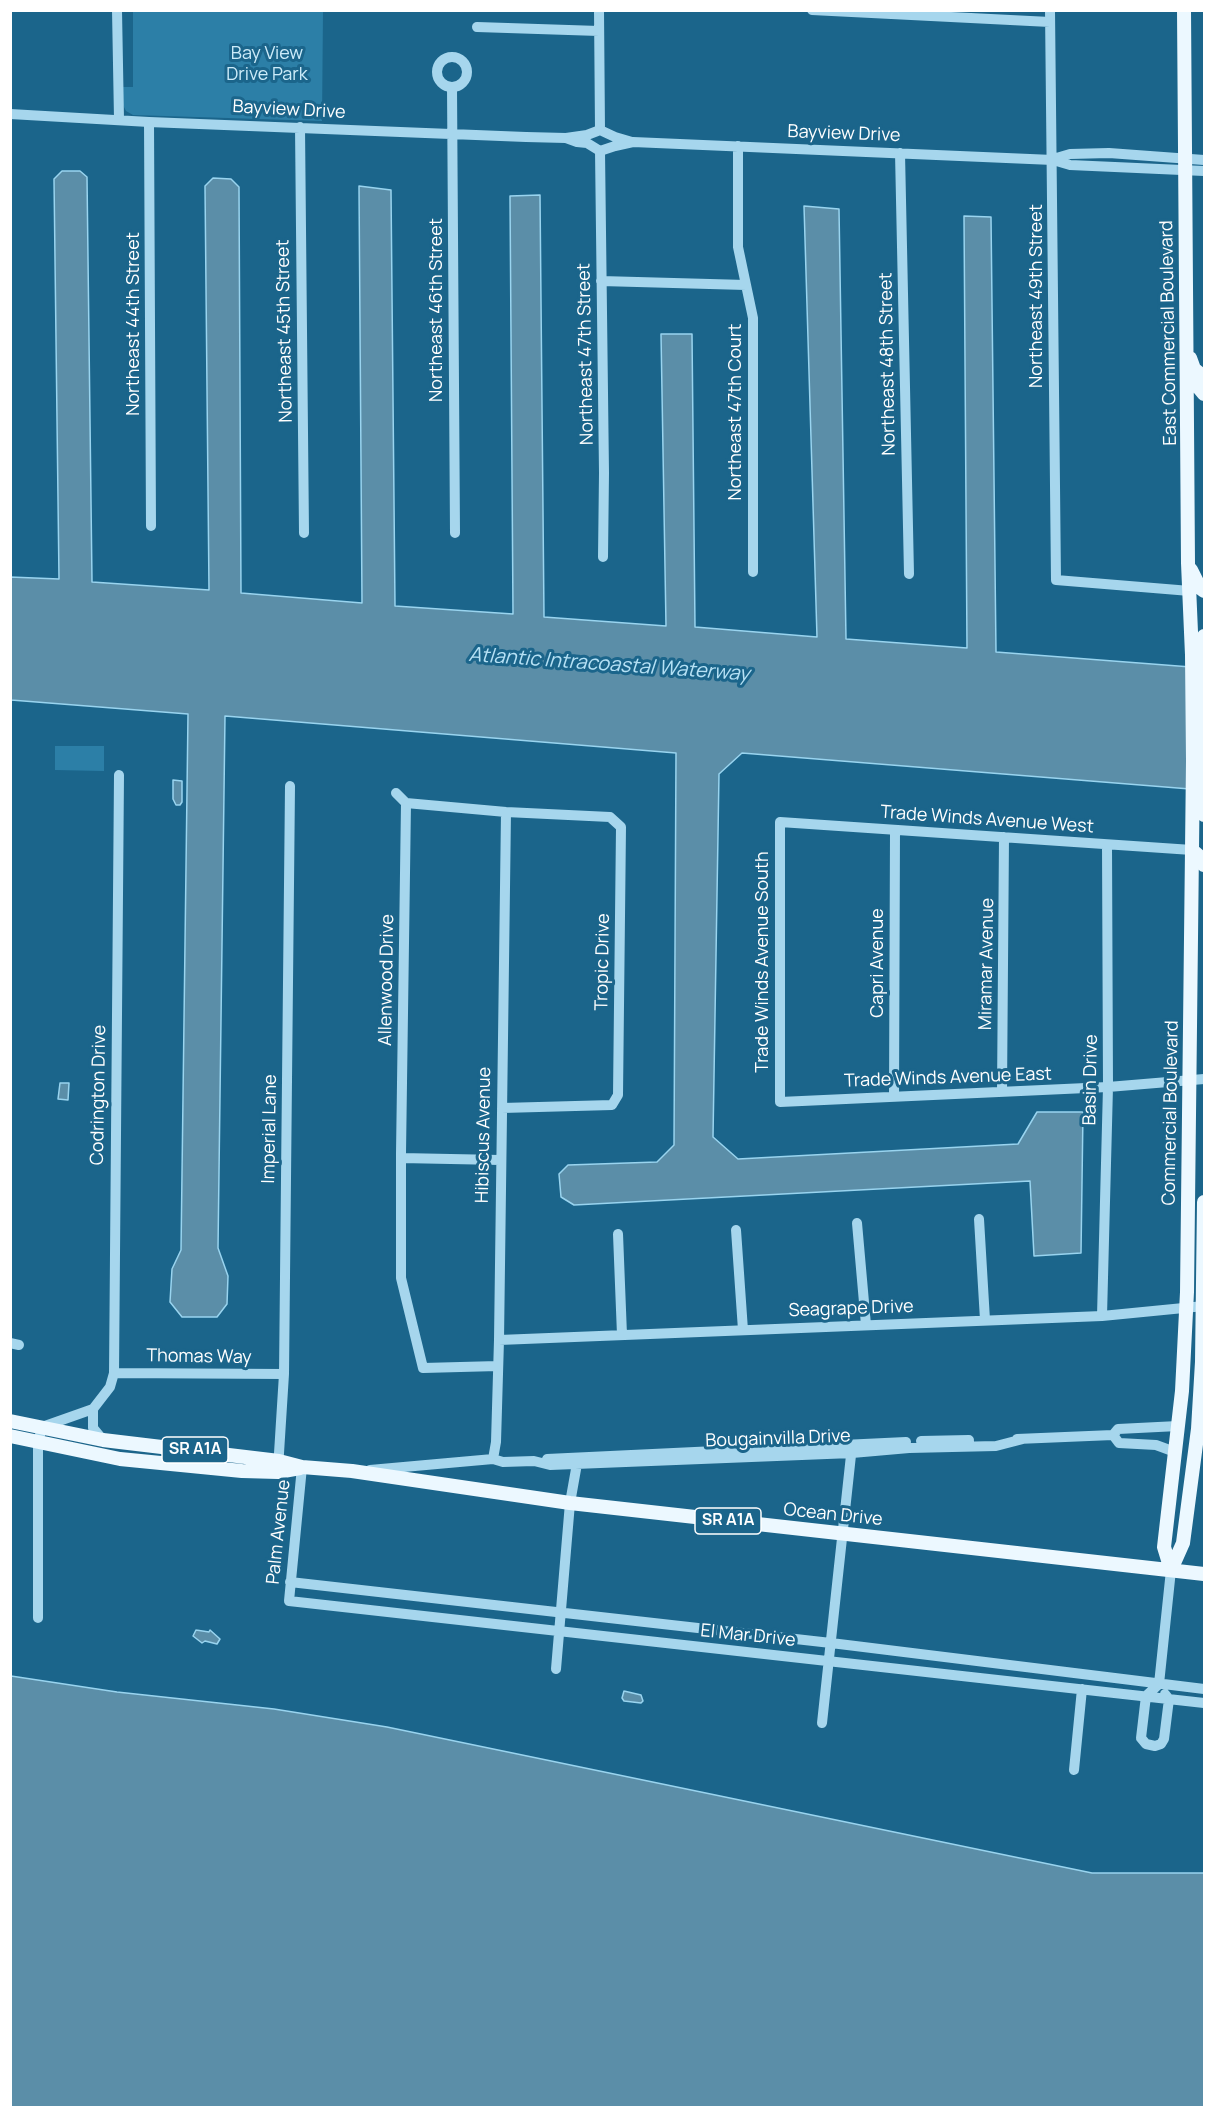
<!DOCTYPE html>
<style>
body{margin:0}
#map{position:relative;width:1215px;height:2118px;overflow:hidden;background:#1b658b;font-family:Manrope,sans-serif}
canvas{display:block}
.frame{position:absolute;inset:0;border:12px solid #fff;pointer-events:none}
</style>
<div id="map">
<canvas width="1215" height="2118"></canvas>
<div class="frame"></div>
</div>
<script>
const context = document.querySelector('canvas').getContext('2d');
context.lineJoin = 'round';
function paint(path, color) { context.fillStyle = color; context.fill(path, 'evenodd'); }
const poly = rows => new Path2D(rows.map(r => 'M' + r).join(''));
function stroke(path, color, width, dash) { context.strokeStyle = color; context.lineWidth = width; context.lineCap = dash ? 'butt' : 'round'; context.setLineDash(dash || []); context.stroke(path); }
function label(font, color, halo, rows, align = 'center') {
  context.font = font + ' Manrope,sans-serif'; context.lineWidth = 6; context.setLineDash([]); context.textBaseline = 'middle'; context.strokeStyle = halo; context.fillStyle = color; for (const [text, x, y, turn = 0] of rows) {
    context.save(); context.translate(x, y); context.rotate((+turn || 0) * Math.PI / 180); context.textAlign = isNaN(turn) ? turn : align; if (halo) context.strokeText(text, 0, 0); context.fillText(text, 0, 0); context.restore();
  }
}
const green = poly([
 [133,11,323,11,322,121,133,115,126,111,123,105,122,87,133,87],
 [55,746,104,746,104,771,55,770]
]);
const water = poly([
 [62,171,80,171,87,177,92,582,209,590,205,186,213,178,231,179,239,187,241,593,362,603,359,186,391,190,395,606,513,614,510,196,540,195,544,617,666,626,661,334,692,334,695,627,817,637,804,206,839,209,846,639,967,648,964,216,991,217,996,652,1204,668,1190,789,742,753,719,774,713,1137,738,1159,1018,1144,1037,1112,1083,1112,1081,1253,1034,1256,1030,1181,574,1205,561,1197,559,1174,568,1165,657,1162,674,1145,676,753,225,716,218,1248,228,1276,227,1304,217,1317,182,1317,170,1302,172,1269,181,1250,188,714,11,700,10,577,59,579,54,179,62,171],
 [173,780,182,781,182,802,180,805,176,805,173,799,173,780],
 [60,1083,69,1083,68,1100,58,1099,60,1083],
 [196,1630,209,1632,210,1630,220,1639,217,1644,205,1641,202,1643,193,1636,196,1630],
 [11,1676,117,1692,274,1709,387,1727,1092,1873,1204,1873,1204,2107,11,2107,11,1676],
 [624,1691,641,1695,643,1701,641,1703,624,1701,622,1698,624,1691]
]);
const minor = poly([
 [117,10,119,119],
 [599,10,600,130],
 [812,10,1050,22],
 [1050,10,1056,580,1190,591],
 [477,27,599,31],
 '437 72a15 15 0 1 1 30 0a15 15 0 1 1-30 0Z',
 [452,87,455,533],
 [10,114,149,122,526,137,566,138,587,135,600,130,615,137,632,142],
 [149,122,151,526],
 [300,127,304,533],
 [566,138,577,142,587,143,600,151,615,146,633,142,1053,160,1070,165,1204,171],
 [738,146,738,247,753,318,753,572],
 [600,151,604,473,603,557],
 [900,153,909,574],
 [1053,159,1070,154,1109,153,1204,160],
 [601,281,746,285],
 [396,793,406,803,401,1153,401,1278,423,1368,498,1366],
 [406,803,506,812,610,817,621,827,618,1095,612,1105,502,1108],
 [1192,850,780,822,780,1102,1108,1087,1204,1079],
 [1002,1092,1004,837],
 [894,1097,895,830],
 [401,1158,500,1160],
 [979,1219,985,1320],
 [857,1223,866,1325],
 [736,1230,743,1330],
 [618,1234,622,1335],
 [1102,1316,1108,1087,1107,845],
 [499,1340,1102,1316,1204,1306],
 [10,1343,19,1345],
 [114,1373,284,1374],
 [93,1409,93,1428,103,1440],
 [1113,1435,1118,1429,1178,1426],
 [1113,1435,1119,1443,1156,1445,1175,1452],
 [1017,1439,1113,1435],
 [921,1441,969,1440],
 [493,1459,496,1442,499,1340,506,812],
 [547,1459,906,1442],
 [302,1467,289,1601,1204,1703],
 [278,1469,284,1374,290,786],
 [370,1470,493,1459,503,1462,534,1461,550,1465,852,1453,909,1448,996,1446,1023,1439],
 [290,1582,831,1643,1204,1689],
 [38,1618,38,1443,42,1427,93,1409,110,1387,114,1373,119,775],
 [556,1669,570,1503,578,1458],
 [1165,1694,1169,1699,1164,1739,1161,1744,1155,1746,1146,1744,1141,1738,1146,1696,1159,1684,1171,1570],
 [822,1723,852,1446],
 [1074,1770,1082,1689]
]);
const major = poly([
 [1190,358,1194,369,1204,377],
 [1188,379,1194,382,1204,394],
 [1191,570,1200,588,1204,591],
 [1204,636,1203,758,1204,815],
 [1192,850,1199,856,1204,865],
 [10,1421,103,1440,279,1461,302,1467,352,1471,570,1503,1204,1574],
 [10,1436,120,1459,242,1471,278,1472,300,1468],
 [1171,1570,1164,1547,1182,1391,1187,1292,1193,761,1192,655,1188,563,1184,10],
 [1171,1570,1183,1543,1198,1429,1202,1362,1204,1202]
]);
const shields = [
 [195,1450,66],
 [728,1521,66]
];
const shieldNames = [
 ["SR A1A",195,1450],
 ["SR A1A",728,1521]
];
const parkNames = [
 ["Bay View",267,54],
 ["Drive Park",267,75]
];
const streetNames = [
 ["Bayview Drive",289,110,3],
 ["Bayview Drive",844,134,2],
 ["Northeast 49th Street",1037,296,-90],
 ["Northeast 46th Street",437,310,-90],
 ["Northeast 44th Street",134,324,-90],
 ["Northeast 45th Street",285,331,-91],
 ["East Commercial Boulevard",1169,333,-91],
 ["Northeast 47th Street",586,354,-91],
 ["Northeast 48th Street",888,364,-91],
 ["Northeast 47th Court",736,412,-90],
 ["Trade Winds Avenue West",987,820,4],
 ["Tropic Drive",603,962,-89],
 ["Trade Winds Avenue South",763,962,-90],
 ["Capri Avenue",878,963,-90],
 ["Miramar Avenue",987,964,-89],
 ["Allenwood Drive",387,980,-89],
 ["Trade Winds Avenue East",948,1078,-2],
 ["Basin Drive",1091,1080,-89],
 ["Codrington Drive",99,1095,-89],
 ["Commercial Boulevard",1171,1113,-89],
 ["Imperial Lane",270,1129,-89],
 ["Hibiscus Avenue",484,1135,-89],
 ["Seagrape Drive",851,1309,-2],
 ["Thomas Way",199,1357,1],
 ["Bougainvilla Drive",778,1439,-2],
 ["Ocean Drive",833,1515,6],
 ["Palm Avenue",279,1532,-84],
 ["El Mar Drive",748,1636,6]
];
const waterNames = [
 ["Atlantic Intracoastal Waterway",609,665,4]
];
paint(green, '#2c7fa7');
paint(water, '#5b8ea8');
stroke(water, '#99d4ef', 1.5);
stroke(minor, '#a6d6ed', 10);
stroke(major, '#ecf8ff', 14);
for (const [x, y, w] of shields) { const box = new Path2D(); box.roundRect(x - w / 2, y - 13, w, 26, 4.5); context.fillStyle = '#1b658b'; context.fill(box); stroke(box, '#fff', 1.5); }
label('bold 16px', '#fff', null, shieldNames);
label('18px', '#ccebf9', '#1b658b', parkNames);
label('18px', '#fff', '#1b658b', streetNames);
label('italic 20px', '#b6e1f5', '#1b658b', waterNames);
</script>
